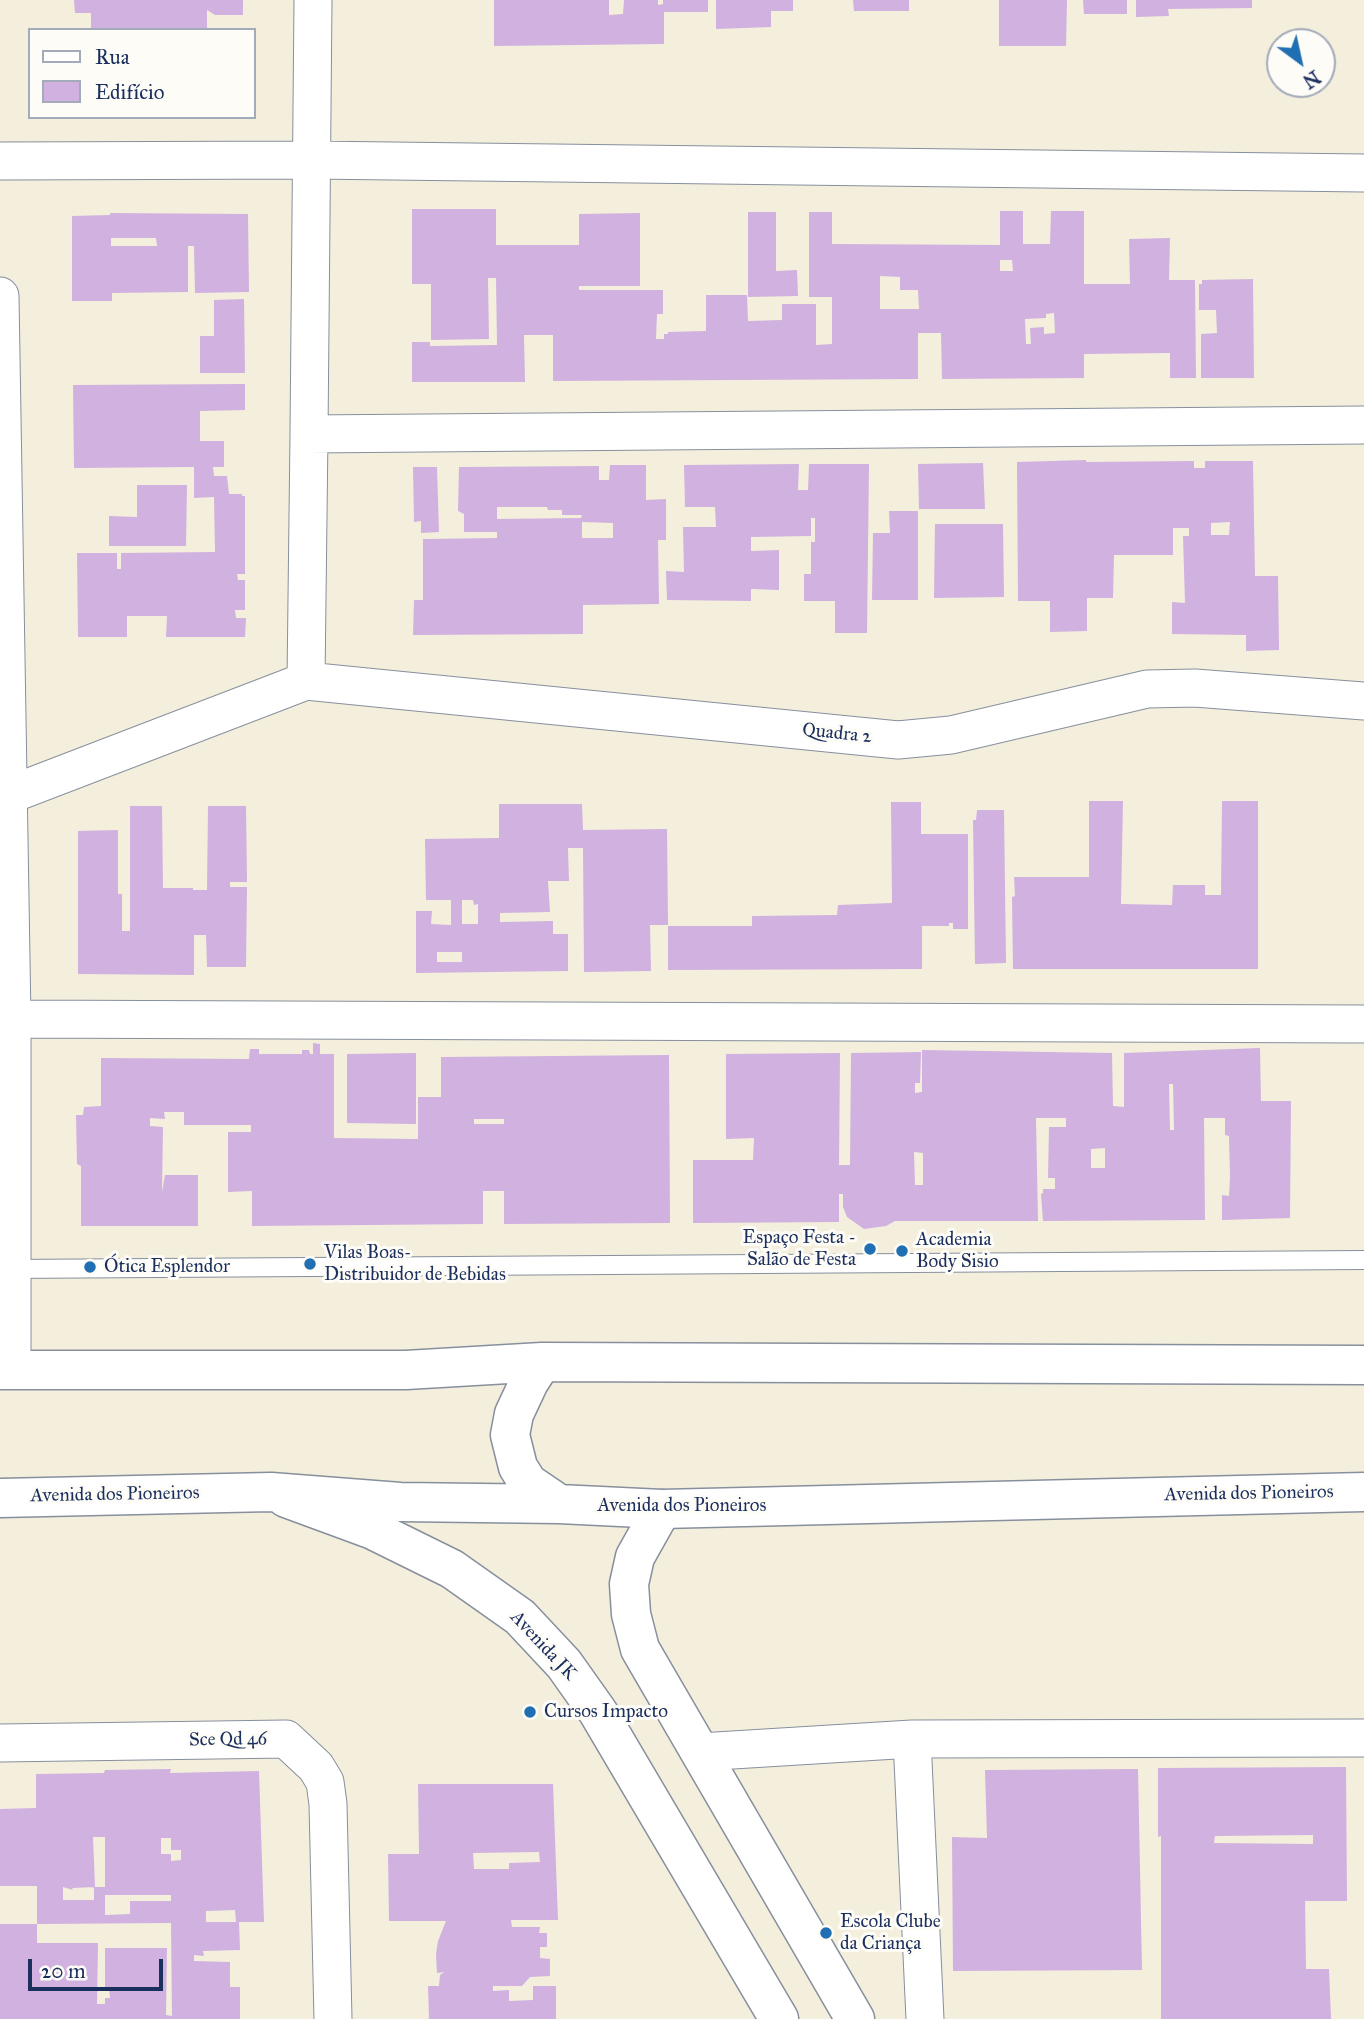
<!DOCTYPE html>
<meta charset="utf-8">
<style>
body{margin:0}
#map{position:relative;width:1364px;height:2019px;overflow:hidden;background:#f3efdc;font-family:"IM FELL Great Primer",serif}
canvas{display:block}
.legend{position:absolute;left:28px;top:28px;width:228px;height:91px;box-sizing:border-box;background:#fdfcf7;border:2px solid #a3aaba;margin:0;padding:9px 12px;list-style:none;font-size:21px;color:#1b2f5e}
.legend li{display:flex;align-items:center;gap:14px;height:35px}
.legend b{width:35px;border:2px solid #a3aaba}
.north{position:absolute;left:1266px;top:28px;width:70px;height:70px;box-sizing:border-box;background:#fdfcf7;border:2px solid #a3aaba;border-radius:50%;rotate:147deg;font-size:19px;font-weight:700;line-height:28px;text-align:center;color:#1b2f5e}
.north::after{content:'';display:block;margin:auto;width:24px;height:32px;background:#1f6fb2;clip-path:polygon(50% 0,100% 100%,50% 72%,0 100%)}
.scale{position:absolute;left:28px;top:1959px;width:135px;height:32px;box-sizing:border-box;border:4px solid #1b2f5e;border-top:0;padding-left:9px;font-size:21px;line-height:24px;white-space:nowrap;color:#1b2f5e;-webkit-text-stroke:5px #fdfcf7;paint-order:stroke}
</style>
<div id="map">
<canvas width="1364" height="2019"></canvas>
<ul class="legend">
<li><b style="height:9px;background:#fff"></b>Rua</li>
<li><b style="height:19px;background:#d0b1e0"></b>Edifício</li>
</ul>
<div class="north">N</div>
<div class="scale">20 m</div>
</div>
<script>
const context = document.querySelector('canvas').getContext('2d');
context.lineJoin = 'round';
function paint(path, color) { context.fillStyle = color; context.fill(path, 'evenodd'); }
const poly = rows => new Path2D(rows.map(r => 'M' + r).join(''));
function stroke(path, color, width, dash) { context.strokeStyle = color; context.lineWidth = width; context.lineCap = dash ? 'butt' : 'round'; context.setLineDash(dash || []); context.stroke(path); }
function label(font, color, halo, rows, align = 'center') {
  context.font = font + ' "IM FELL Great Primer",serif'; context.lineWidth = 6; context.setLineDash([]); context.textBaseline = 'middle'; context.strokeStyle = halo; context.fillStyle = color; for (const [text, x, y, turn = 0] of rows) {
    context.save(); context.translate(x, y); context.rotate((+turn || 0) * Math.PI / 180); context.textAlign = isNaN(turn) ? turn : align; if (halo) context.strokeText(text, 0, 0); context.fillText(text, 0, 0); context.restore();
  }
}
const building = poly([
 [74,0,243,0,243,15,215,15,207,10,207,30,91,30,91,13,75,13],
 [494,0,609,0,609,15,623,14,624,0,658,0,658,5,663,4,663,0,708,0,708,12,664,12,664,44,494,46],
 [716,0,793,0,793,11,771,11,771,27,716,29],
 [853,0,909,0,909,11,854,11],
 [999,0,1067,0,1066,46,999,46],
 [1083,0,1127,0,1127,14,1084,14],
 [1136,0,1252,0,1252,8,1168,9,1169,16,1136,17],
 [412,209,496,209,496,245,579,245,579,214,640,213,640,286,579,286,579,290,663,290,663,314,657,314,656,339,664,339,664,334,668,334,668,332,706,331,706,295,747,295,748,321,782,320,782,304,816,304,816,345,832,344,832,297,809,297,809,212,832,212,832,244,1000,245,1000,211,1023,211,1023,244,1050,244,1051,211,1084,211,1084,284,1130,284,1129,239,1170,238,1169,280,1195,280,1196,378,1170,378,1170,353,1084,354,1084,378,942,379,941,333,918,333,918,379,553,381,553,335,524,335,525,382,412,382,412,342,430,342,430,346,497,345,496,278,488,278,489,339,431,340,431,284,412,284],
 [1000,260,1012,260,1013,271,1000,271],
 [880,276,900,277,900,290,918,290,919,309,880,309],
 [1054,313,1055,333,1044,334,1044,327,1030,328,1031,344,1026,344,1025,319,1046,318,1046,314],
 [748,212,776,212,776,271,797,270,798,296,748,297],
 [110,213,248,214,249,292,195,293,194,246,188,246,188,292,112,293,112,301,72,301,72,216,110,215],
 [111,238,156,238,157,246,111,246],
 [1253,279,1254,378,1201,378,1201,334,1217,333,1216,310,1199,310,1199,284,1202,284,1202,280],
 [244,299,245,373,200,373,200,336,214,336,214,300],
 [245,384,245,410,200,411,200,441,224,441,224,467,213,467,214,476,227,476,229,494,242,494,242,496,245,496,245,574,237,574,238,580,245,580,245,610,235,610,236,618,246,618,245,637,166,637,167,616,127,616,127,637,78,637,77,553,117,553,117,569,121,569,121,553,215,552,214,497,194,498,194,467,74,468,73,385],
 [1086,460,1086,462,1194,461,1194,468,1205,468,1205,461,1253,461,1255,576,1278,576,1279,650,1246,651,1246,635,1172,634,1172,602,1185,603,1183,536,1189,536,1189,528,1173,528,1173,555,1114,555,1113,598,1087,598,1087,631,1050,632,1050,601,1018,601,1017,462],
 [1230,522,1229,535,1211,535,1211,523],
 [983,463,985,509,919,509,918,464],
 [799,464,798,490,808,490,809,464,869,464,867,633,835,633,835,601,804,601,804,574,811,574,811,542,815,542,815,518,811,518,811,536,751,537,751,551,779,550,779,590,751,589,751,601,667,600,666,571,684,572,683,527,716,527,715,507,685,507,684,465],
 [610,465,646,465,646,500,666,499,666,540,658,540,659,604,583,605,583,634,413,635,414,600,423,600,423,539,497,538,497,532,464,532,464,514,458,511,459,467,599,466,599,480,609,480],
 [497,507,547,507,548,510,562,510,562,515,582,515,581,518,497,519],
 [582,522,613,523,613,538,582,538],
 [413,467,437,467,439,532,421,533,421,521,414,522],
 [137,485,187,485,186,546,109,546,109,516,137,517],
 [889,511,918,511,918,600,872,600,873,533,890,533],
 [935,524,1003,524,1004,597,934,598],
 [1089,801,1123,801,1121,904,1172,905,1173,885,1205,885,1205,895,1221,895,1222,801,1258,801,1258,969,1013,969,1012,897,1015,896,1014,877,1089,877],
 [891,802,921,802,921,834,968,834,968,929,953,929,953,923,949,923,949,926,922,926,922,969,668,970,668,926,752,926,752,916,837,915,838,905,892,903],
 [499,804,582,804,583,830,667,829,668,925,650,925,651,971,584,972,583,848,568,848,569,881,548,881,550,912,500,913,500,922,553,921,553,934,568,934,568,971,416,973,416,911,432,911,431,924,451,925,451,900,426,900,425,839,499,838],
 [462,900,473,900,474,905,478,904,478,924,462,924],
 [437,952,462,952,462,962,437,962],
 [130,806,162,806,163,888,193,888,193,890,207,890,208,806,246,806,247,882,230,882,230,887,247,887,246,967,207,967,206,935,194,935,194,975,78,974,78,831,118,830,118,894,122,894,122,931,130,931],
 [977,810,1004,810,1006,963,975,964,973,820,976,820],
 [313,1043,320,1044,320,1054,334,1054,334,1138,418,1139,418,1097,441,1097,441,1057,669,1055,670,1223,504,1224,504,1191,483,1191,483,1224,252,1226,252,1191,228,1192,228,1132,251,1132,251,1125,184,1125,184,1112,164,1112,165,1119,150,1118,150,1126,163,1127,162,1192,165,1175,198,1175,198,1226,81,1226,81,1166,77,1164,76,1115,83,1115,84,1107,101,1106,101,1058,249,1059,250,1049,259,1049,259,1054,302,1054,302,1050,309,1050,310,1054,313,1054],
 [474,1119,504,1119,504,1124,474,1124],
 [1260,1048,1261,1101,1291,1101,1290,1218,1222,1220,1222,1195,1229,1196,1230,1177,1229,1136,1225,1135,1225,1118,1204,1118,1205,1220,1043,1221,1041,1194,1043,1193,1043,1189,1055,1189,1055,1178,1048,1178,1049,1127,1066,1127,1066,1118,1036,1118,1038,1221,895,1221,886,1226,864,1229,847,1217,843,1207,843,1194,839,1194,839,1222,693,1223,693,1160,753,1160,754,1138,726,1139,726,1054,840,1053,839,1165,850,1165,851,1053,921,1052,920,1083,915,1083,915,1093,922,1092,922,1050,1112,1053,1113,1106,1124,1107,1124,1053],
 [1169,1084,1173,1084,1174,1130,1170,1130],
 [1105,1148,1105,1168,1091,1168,1091,1149],
 [914,1152,923,1153,923,1185,915,1185],
 [416,1053,416,1124,347,1123,347,1054],
 [1346,1767,1347,1901,1305,1901,1306,1969,1329,1969,1331,2019,1161,2019,1161,1836,1158,1837,1158,1768],
 [1313,1835,1313,1844,1214,1843,1215,1836],
 [171,1769,170,1773,259,1771,264,1922,239,1922,240,1950,203,1951,204,1956,194,1955,194,1961,230,1962,230,1987,240,1987,240,2019,0,2019,0,1924,37,1924,37,1943,98,1943,97,2004,105,2004,105,1998,110,1998,109,1988,105,1988,105,1948,167,1948,166,2015,172,2016,171,1923,37,1924,37,1886,0,1886,0,1809,36,1808,36,1774,104,1773,105,1770],
 [93,1837,105,1837,105,1887,94,1887,94,1900,63,1900,63,1887,73,1890,72,1888,95,1887],
 [161,1838,171,1838,171,1850,181,1850,181,1860,171,1861,171,1854,161,1854],
 [105,1895,171,1895,171,1901,130,1901,130,1914,105,1915],
 [235,1910,236,1922,206,1922,206,1911],
 [1138,1769,1142,1970,953,1971,952,1837,987,1838,985,1770],
 [418,1784,553,1784,558,1920,511,1920,512,1927,540,1927,539,1933,547,1933,547,1947,540,1947,540,1958,550,1959,550,1976,530,1977,522,1986,493,1986,493,1991,509,1990,509,2001,533,2000,533,1986,556,1986,556,2019,429,2019,428,1986,439,1986,440,1975,444,1972,437,1973,436,1954,438,1941,446,1921,389,1921,388,1854,419,1854],
 [539,1852,540,1862,509,1863,509,1869,474,1869,473,1853]
]);
const service = poly([
 [7,1269,1364,1260]
]);
const minor = poly([
 [0,161,311,160,1364,173],
 [0,296,12,1019,12,1370],
 [309,434,313,0],
 [306,681,309,434,1364,425],
 [9,795,306,681,898,740,951,735,1147,689,1195,688,1364,701],
 [12,1019,1364,1024],
 [0,1743,286,1739,316,1767,325,1782,328,1804,333,2019],
 [700,1752,912,1739],
 [925,2019,912,1739,1364,1738]
]);
const secondary = poly([
 [286,1498,373,1530,452,1569,520,1617,564,1664,598,1712,779,2019],
 [662,1509,635,1557,629,1584,631,1614,640,1649,855,2019]
]);
const primary = poly([
 [542,1362,529,1382,514,1414,510,1435,518,1467,528,1483,559,1504],
 [0,1370,406,1370,542,1362,1364,1365],
 [0,1498,271,1492,400,1502,559,1504,662,1509,1364,1492]
]);
const markers = [
 [870,1249,7,"#1f6fb2"],
 [902,1251,7,"#1f6fb2"],
 [310,1264,7,"#1f6fb2"],
 [90,1267,7,"#1f6fb2"],
 [530,1712,7,"#1f6fb2"],
 [826,1933,7,"#1f6fb2"]
];
const streetNames = [
 ["Quadra 2",837,734,6],
 ["Avenida dos Pioneiros",1249,1494,-1],
 ["Avenida dos Pioneiros",115,1495,-1],
 ["Avenida dos Pioneiros",682,1506],
 ["Avenida JK",543,1646,47],
 ["Sce Qd 46",228,1740,-1]
];
const poiNames = [
 ["Espaço Festa -",856,1238,"right"],
 ["Salão de Festa",856,1260,"right"],
 ["Academia",916,1240],
 ["Body Sisio",916,1262],
 ["Vilas Boas-",324,1253],
 ["Distribuidor de Bebidas",324,1275],
 ["Ótica Esplendor",104,1267],
 ["Cursos Impacto",544,1712],
 ["Escola Clube",840,1922],
 ["da Criança",840,1944]
];
paint(building, '#d0b1e0');
stroke(service, '#878f9d', 20);
stroke(minor, '#878f9d', 39);
stroke(secondary, '#878f9d', 41);
stroke(primary, '#878f9d', 41);
stroke(service, '#fff', 18);
stroke(minor, '#fff', 37);
stroke(secondary, '#fff', 38);
stroke(primary, '#fff', 38);
for (const [x, y, r, color] of markers) { const dot = new Path2D(); dot.arc(x, y, r, 0, 2 * Math.PI); context.fillStyle = color; context.fill(dot); stroke(dot, '#fdfcf7', 2.5); }
label('19px', '#1b2f5e', '#fdfcf7', streetNames);
label('19px', '#1b2f5e', '#fdfcf7', poiNames, 'left');
</script>
